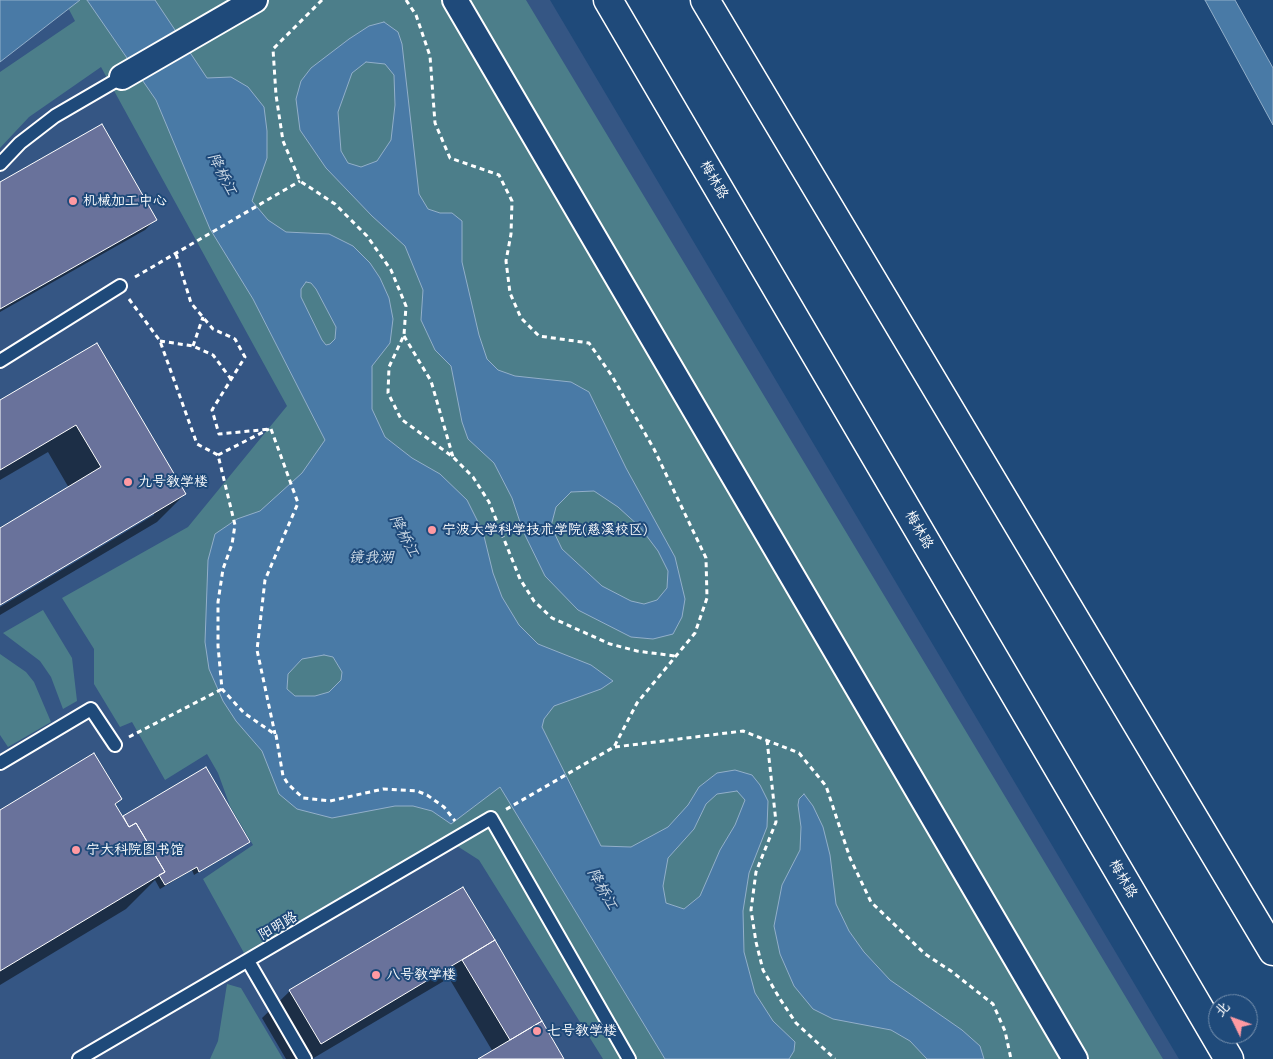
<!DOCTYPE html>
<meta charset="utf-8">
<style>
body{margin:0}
#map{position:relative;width:1273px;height:1059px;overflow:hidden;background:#1f4a7a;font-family:"Comic Neue","LXGW WenKai TC",sans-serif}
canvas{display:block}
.north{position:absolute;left:1208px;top:994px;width:50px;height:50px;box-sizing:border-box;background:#1f4a7a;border:1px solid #7992af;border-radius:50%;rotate:312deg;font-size:14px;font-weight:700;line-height:20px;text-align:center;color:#fff}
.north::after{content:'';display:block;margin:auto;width:18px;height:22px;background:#ff9aa2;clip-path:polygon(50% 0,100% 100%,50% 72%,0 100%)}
</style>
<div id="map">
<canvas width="1273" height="1059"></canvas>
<div class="north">北</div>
</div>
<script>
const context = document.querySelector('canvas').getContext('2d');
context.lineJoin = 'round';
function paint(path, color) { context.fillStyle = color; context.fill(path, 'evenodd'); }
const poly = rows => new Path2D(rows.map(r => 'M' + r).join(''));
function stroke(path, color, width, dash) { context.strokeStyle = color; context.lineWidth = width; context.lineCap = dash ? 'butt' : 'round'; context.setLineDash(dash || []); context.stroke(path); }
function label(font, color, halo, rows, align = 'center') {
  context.font = font + ' "Comic Neue","LXGW WenKai TC",sans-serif'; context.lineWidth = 4; context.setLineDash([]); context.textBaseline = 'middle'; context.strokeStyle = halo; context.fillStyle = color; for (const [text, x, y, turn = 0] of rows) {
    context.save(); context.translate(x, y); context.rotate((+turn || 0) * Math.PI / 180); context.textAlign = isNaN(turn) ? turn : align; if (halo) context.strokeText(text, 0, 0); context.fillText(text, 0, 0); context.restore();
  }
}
const built = poly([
 [0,0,550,0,1179,1059,0,1059]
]);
const green = poly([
 [64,0,526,0,1163,1059,603,1059,479,860,443,837,244,953,203,879,253,845,230,806,218,773,207,754,165,780,132,722,120,727,94,684,94,649,62,598,188,527,287,406,101,67,29,117,0,148,0,72,75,21],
 [43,610,72,658,77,701,63,709,51,677,40,661,3,633],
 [0,654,26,672,34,682,51,722,8,747,0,735],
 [227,984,241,988,283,1059,210,1059,218,1041]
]);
const water = poly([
 [0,0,80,0,0,62,0,0],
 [87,0,155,0,207,78,231,77,248,87,264,107,267,131,267,158,252,201,268,220,286,232,329,234,353,246,370,263,380,278,389,298,393,319,390,343,372,366,372,409,385,437,412,458,440,474,467,500,483,532,493,573,502,597,519,625,538,644,591,665,613,681,601,689,554,706,544,719,542,727,601,846,631,847,668,827,688,805,699,787,717,773,735,770,752,775,760,785,768,801,767,827,749,873,743,911,744,952,755,993,773,1021,795,1042,794,1051,789,1059,665,1059,500,787,451,824,432,811,413,806,395,806,332,818,297,809,279,794,262,751,236,721,223,701,209,669,205,642,208,560,215,534,237,519,260,511,302,473,325,440,253,299,210,229,156,100,87,0],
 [306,282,311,283,316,289,336,327,335,339,330,344,326,345,322,340,301,297,301,289,306,282],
 [324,655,333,657,342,672,341,680,329,692,315,696,295,696,287,689,288,674,302,659,324,655],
 [737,791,745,800,735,825,720,850,700,896,684,909,666,903,663,886,668,858,694,829,706,804,717,794,737,791],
 [1205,0,1235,0,1273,68,1273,125,1205,0],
 [384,22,398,32,402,44,419,194,428,209,440,213,452,213,462,221,462,262,479,335,487,359,498,370,515,376,571,382,589,392,626,468,675,557,685,599,682,617,673,634,653,639,631,637,578,610,545,576,523,531,512,498,494,463,468,439,462,422,451,366,435,350,421,320,423,290,405,246,372,216,326,168,300,130,296,99,301,81,311,68,349,39,369,26,384,22],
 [366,62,385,64,394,75,395,105,391,140,377,161,361,167,348,163,341,151,338,112,352,73,366,62],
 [571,492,594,491,618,507,640,527,658,551,668,571,667,588,657,600,644,604,631,601,602,586,562,549,551,526,556,507,571,492],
 [804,794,813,806,823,827,830,855,836,904,849,931,864,952,890,980,962,1030,980,1046,984,1059,927,1059,910,1041,891,1030,833,1019,813,1009,794,986,780,954,774,926,782,885,800,850,801,827,798,805,799,799,804,794]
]);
const shadow = poly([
 [0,184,155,220,145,230,0,312],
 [96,345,185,494,157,522,0,615,0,607,154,515,154,512,0,604,0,529,69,488,48,452,0,480,0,402],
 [121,799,115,805,123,818,248,842,194,875,192,870,160,889,155,880,126,909,0,985,0,811],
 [463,888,563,1059,480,1059,493,1052,449,978,312,1059,286,1059,262,1018,290,991]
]);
const building = poly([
 [102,124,157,220,0,309,0,182,102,124],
 [97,343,186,494,0,605,0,528,101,467,76,425,0,470,0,400,97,343],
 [94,753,122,799,115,804,129,827,136,823,165,872,0,971,0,810,94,753],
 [206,767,250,842,199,872,197,867,165,885,159,875,165,872,136,823,129,827,123,816,206,767],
 [463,887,495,940,321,1044,289,990,463,887],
 [495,940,542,1021,510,1040,462,960,495,940],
 [542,1021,564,1059,478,1059,542,1021]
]);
const path = poly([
 [322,0,273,49,276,95,283,141,300,181,335,204,367,236,391,270,406,306,404,335,389,367,388,393,401,419,453,457,473,477,489,502,520,579,534,601,552,618,610,644,637,651,675,656],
 [406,0,416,15,430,56,435,123,450,158,499,175,512,201,511,234,506,261,510,293,521,318,539,336,589,343,612,376,654,449,706,558,707,598,695,633,637,703,614,747,505,810],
 [176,254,191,303,213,329,235,339,245,357,212,410,219,434,271,429],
 [135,277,300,181],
 [129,299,160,341,197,444,218,455,235,525,232,544,223,569,218,602,218,646,222,689,244,713,276,735,283,776,288,784,303,798,330,801,383,789,417,791,427,795,444,807,455,821],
 [404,336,431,381,453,457],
 [160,341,193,346,213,355,231,379],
 [193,346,203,317],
 [271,429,298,503,265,580,257,650,275,734],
 [218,455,269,429],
 [129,737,222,689],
 [767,740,776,822,756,872,751,910,756,942,763,970,780,999,796,1023,835,1059],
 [615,747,743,731,799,753,826,786,850,858,871,902,925,954,951,971,993,1004,1005,1031,1011,1059]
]);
const service = poly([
 [0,164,20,143,55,116,122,77],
 [0,361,120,286],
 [0,763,91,709,115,745],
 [248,961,305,1059],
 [79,1059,491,818,629,1059]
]);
const minor = poly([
 [455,0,1075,1059],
 [122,77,255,0]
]);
const secondary = poly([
 [608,0,1229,1059],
 [705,0,1273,951]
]);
const markers = [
 [73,201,5,"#ff9aa2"],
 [128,482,5,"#ff9aa2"],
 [432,530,5,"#ff9aa2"],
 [76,850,5,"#ff9aa2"],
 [376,975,5,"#ff9aa2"],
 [537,1031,5,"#ff9aa2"]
];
const streetNames = [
 ["梅林路",714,180,60],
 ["梅林路",919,530,60],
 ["梅林路",1123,879,60],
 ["阳明路",278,926,-30]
];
const poiNames = [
 ["机械加工中心",83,201],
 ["九号教学楼",138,482],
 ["宁波大学科学技术学院(慈溪校区)",442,530],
 ["宁大科院图书馆",86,850],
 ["八号教学楼",386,975],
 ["七号教学楼",547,1031]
];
const waterNames = [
 ["降桥江",222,174,63],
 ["降桥江",404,536,63],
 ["镜我湖",371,558],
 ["降桥江",602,889,61]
];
paint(built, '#355684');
paint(green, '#4c7e8a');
paint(water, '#497aa6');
stroke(water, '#92afca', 1);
paint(shadow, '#0007');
paint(building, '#69729b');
stroke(building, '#fff', 1);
stroke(service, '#fff', 16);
stroke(minor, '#fff', 28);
stroke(secondary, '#fff', 31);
stroke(path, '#fff', 3, [5, 4]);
stroke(service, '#1f4a7a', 12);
stroke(minor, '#1f4a7a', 24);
stroke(secondary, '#1f4a7a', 28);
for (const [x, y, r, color] of markers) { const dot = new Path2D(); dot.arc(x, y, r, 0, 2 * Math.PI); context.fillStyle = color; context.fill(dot); stroke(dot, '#1f4a7a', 2); }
label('14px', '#fff', '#1f4a7a', streetNames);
label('14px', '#fff', '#1f4a7a', poiNames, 'left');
label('italic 15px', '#d2dee9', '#1f4a7a', waterNames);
</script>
